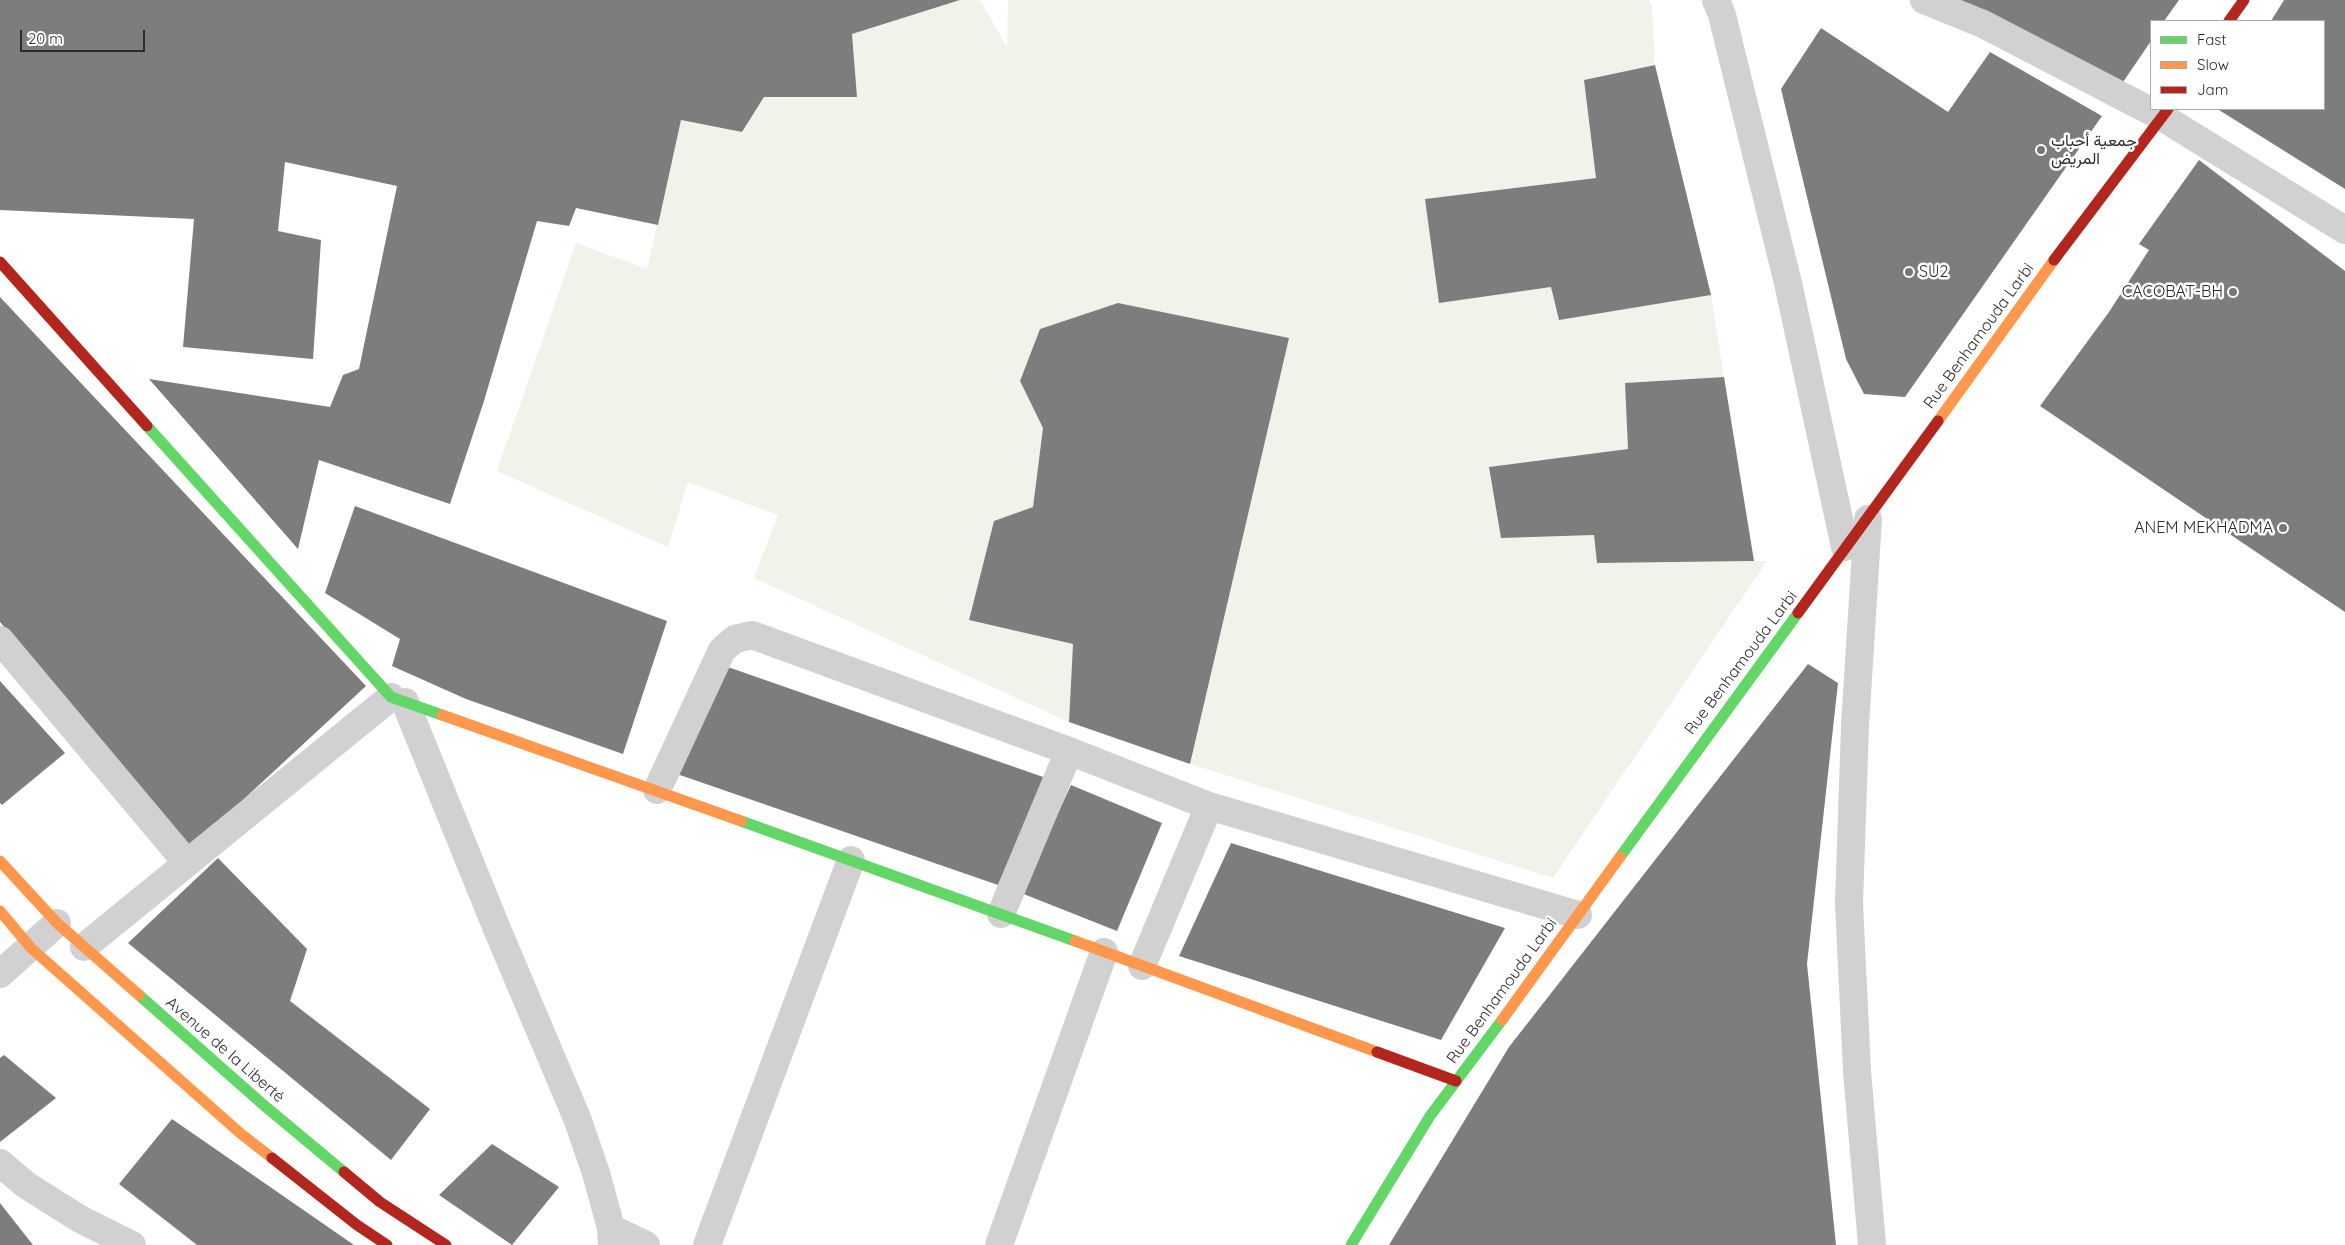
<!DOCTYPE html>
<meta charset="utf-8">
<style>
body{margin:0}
#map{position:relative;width:2345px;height:1245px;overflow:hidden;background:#fff;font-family:Quicksand,sans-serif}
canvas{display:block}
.legend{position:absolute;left:2150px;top:20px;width:175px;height:90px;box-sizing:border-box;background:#fff;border:1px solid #ababab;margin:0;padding:6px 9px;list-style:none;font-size:15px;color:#2c2c2c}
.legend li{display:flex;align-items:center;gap:10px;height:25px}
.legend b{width:25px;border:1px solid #ababab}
.scale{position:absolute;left:20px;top:30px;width:125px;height:22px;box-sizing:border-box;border:2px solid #2c2c2c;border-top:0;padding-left:6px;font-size:15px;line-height:18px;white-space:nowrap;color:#2c2c2c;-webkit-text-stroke:4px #fff;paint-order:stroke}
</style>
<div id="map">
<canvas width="2345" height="1245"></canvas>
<ul class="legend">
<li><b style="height:6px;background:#63d668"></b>Fast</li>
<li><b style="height:6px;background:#ff974d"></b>Slow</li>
<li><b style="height:6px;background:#b3261e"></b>Jam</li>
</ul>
<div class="scale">20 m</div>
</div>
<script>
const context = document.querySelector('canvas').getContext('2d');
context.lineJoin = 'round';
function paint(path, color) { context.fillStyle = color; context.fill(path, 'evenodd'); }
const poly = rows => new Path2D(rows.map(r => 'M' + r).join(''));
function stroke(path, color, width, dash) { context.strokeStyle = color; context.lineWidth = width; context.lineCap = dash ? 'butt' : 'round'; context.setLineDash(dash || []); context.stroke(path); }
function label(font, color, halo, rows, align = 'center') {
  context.font = font + ' Quicksand,Vazirmatn,sans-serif'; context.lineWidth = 5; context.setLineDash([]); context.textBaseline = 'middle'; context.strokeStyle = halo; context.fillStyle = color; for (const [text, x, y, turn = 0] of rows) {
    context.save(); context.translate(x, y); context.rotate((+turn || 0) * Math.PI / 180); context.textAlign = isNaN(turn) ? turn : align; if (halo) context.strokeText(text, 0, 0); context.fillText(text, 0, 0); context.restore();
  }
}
const green = poly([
 [961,0,980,0,1007,47,1008,0,1649,0,1652,5,1655,65,1584,80,1596,178,1425,199,1440,302,1551,287,1559,320,1711,295,1724,377,1625,383,1628,449,1489,467,1501,538,1594,535,1597,563,1767,561,1553,878,1190,764,1288,339,1040,329,1020,381,1043,428,1033,507,994,521,969,620,1073,644,1069,722,754,578,778,515,688,482,668,547,497,471,576,243,647,269,681,120,742,132,764,97,857,97,852,34]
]);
const building = poly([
 [0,0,960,0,852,34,857,97,764,97,742,132,681,120,658,225,576,208,569,226,537,221,484,401,450,504,319,460,298,549,149,379,330,407,343,375,359,369,397,186,285,162,278,231,321,240,313,359,183,347,194,219,0,210],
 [1959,0,2179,0,2164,21,2151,21,2151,41,2121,85],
 [2284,0,2345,0,2345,189,2219,110,2324,109,2324,21,2271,21],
 [1821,28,1948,112,1990,52,2102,116,1905,397,1864,394,1846,359,1781,89],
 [1655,65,1711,295,1559,320,1551,287,1439,303,1425,199,1596,178,1584,80],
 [2199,160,2345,271,2345,612,2040,406,2109,312,2149,250,2139,244],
 [0,297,366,686,191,848,0,622],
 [1118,303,1289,338,1190,764,1069,722,1073,644,969,620,994,521,1033,507,1043,428,1020,381,1040,329],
 [1724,377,1754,561,1597,563,1594,535,1501,538,1489,467,1628,449,1625,383],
 [355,506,667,621,623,754,466,699,392,666,400,639,325,593],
 [1808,664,1838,683,1807,964,1836,1245,1389,1245,1509,1047],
 [725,666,1046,778,998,885,677,774],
 [0,681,65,753,2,805,0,803],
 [1071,785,1162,823,1117,931,1021,893],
 [1231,843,1505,928,1441,1040,1179,956],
 [218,858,307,949,290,1001,430,1109,391,1160,128,943],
 [4,1055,56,1098,0,1142,0,1058],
 [172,1119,354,1245,197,1245,119,1184],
 [492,1144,559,1187,512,1245,439,1195],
 [0,1203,33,1245,0,1245]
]);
const street = poly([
 [1716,0,1722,15,1788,283,1845,547],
 [1924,0,1983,24,2162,117,2345,230],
 [1868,519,1855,726,1849,903,1857,1071,1872,1245],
 [0,640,187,863],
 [405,702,497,929,577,1118,596,1173,611,1228,612,1245],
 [657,790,722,650,735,639,752,635,1069,751,1209,806,1578,915],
 [1001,914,1069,751],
 [84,947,391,697],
 [1142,966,1209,806],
 [0,974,57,923],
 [0,1163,26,1185,80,1219,132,1245],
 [611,1228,646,1245],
 [707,1245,851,860],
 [999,1245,1104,952]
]);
const fast = poly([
 [147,426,391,697,442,715],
 [741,821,1075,941],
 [1620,857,1798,613],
 [139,995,266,1107,344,1172],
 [1351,1245,1430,1116,1502,1020]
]);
const slow = poly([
 [1938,421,2054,260],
 [442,715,741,821],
 [0,861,57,923,139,995],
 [0,911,31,948,240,1133,272,1158],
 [1075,941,1377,1052],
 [1502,1020,1620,857]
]);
const jam = poly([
 [2229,21,2244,0],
 [2054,260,2168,109],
 [0,262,147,426],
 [1798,613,1938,421],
 [1377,1052,1456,1081],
 [272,1158,357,1225,387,1245],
 [344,1172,380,1202,446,1245]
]);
const markers = [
 [2041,150,5,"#767676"],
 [1909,272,5,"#767676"],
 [2233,292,5,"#767676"],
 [2283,528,5,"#767676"]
];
const poiNames = [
 ["جمعية أحباب",2051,141],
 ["المريض",2051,159],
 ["SU2",1919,272],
 ["CACOBAT-BH",2223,292,"right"],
 ["ANEM MEKHADMA",2273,528,"right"]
];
const streetNames = [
 ["Rue Benhamouda Larbi",1979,336,-54],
 ["Rue Benhamouda Larbi",1741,663,-53],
 ["Rue Benhamouda Larbi",1502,991,-54],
 ["Avenue de la Liberté",225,1050,41]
];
paint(green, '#f3f2ea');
paint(building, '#7d7d7d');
stroke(street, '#d1d1d1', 28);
stroke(fast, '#63d668', 11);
stroke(slow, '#ff974d', 11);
stroke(jam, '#b3261e', 11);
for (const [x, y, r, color] of markers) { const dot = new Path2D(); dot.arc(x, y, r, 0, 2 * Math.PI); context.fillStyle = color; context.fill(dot); stroke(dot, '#fff', 2); }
label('16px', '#2c2c2c', '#fff', poiNames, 'left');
label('16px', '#2c2c2c', '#fff', streetNames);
</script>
